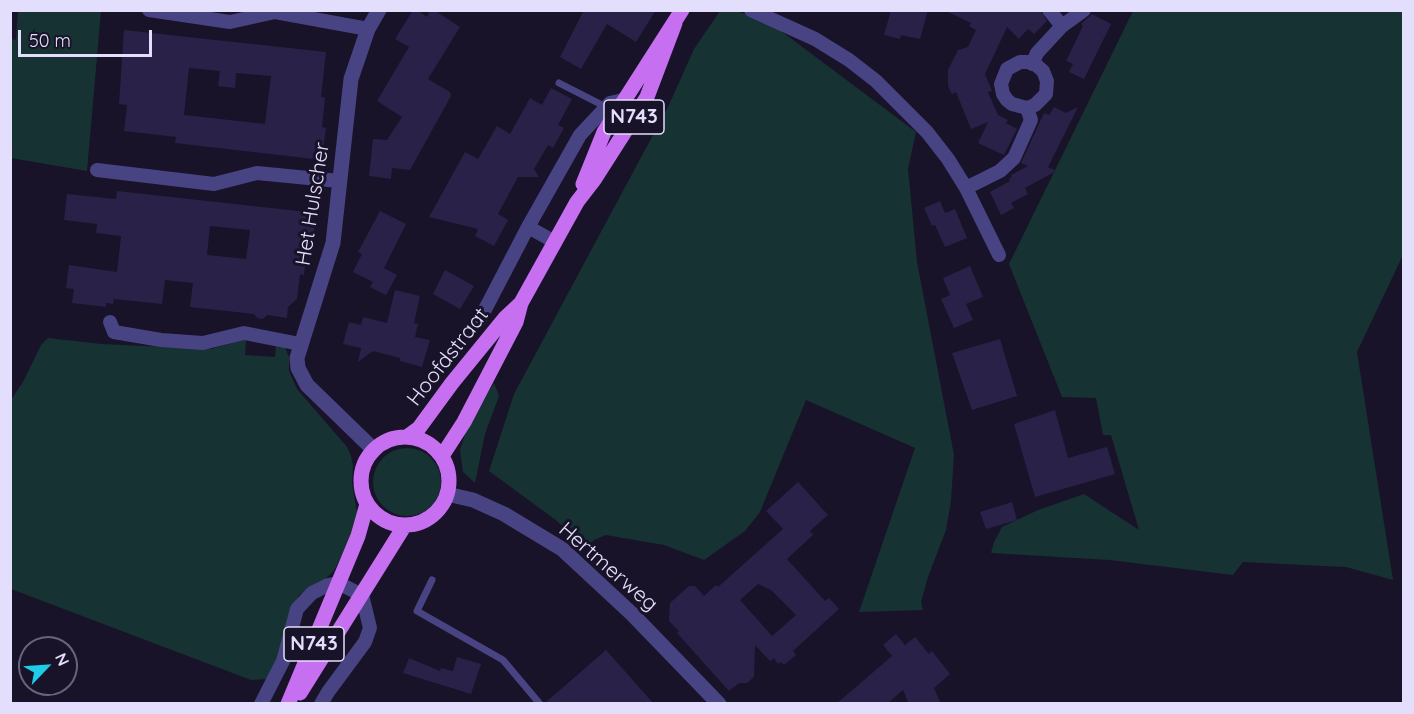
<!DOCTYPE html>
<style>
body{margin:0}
#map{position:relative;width:1414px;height:714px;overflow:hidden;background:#181328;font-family:Quicksand,sans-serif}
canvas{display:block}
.frame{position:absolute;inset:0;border:12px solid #e3defc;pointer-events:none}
.north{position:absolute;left:18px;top:636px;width:60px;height:60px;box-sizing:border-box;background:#181328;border:2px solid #69647d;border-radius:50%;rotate:65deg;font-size:16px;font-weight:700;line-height:24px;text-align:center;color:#e3defc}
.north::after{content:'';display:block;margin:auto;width:21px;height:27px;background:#1ecce8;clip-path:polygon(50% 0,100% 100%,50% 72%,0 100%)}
.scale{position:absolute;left:18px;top:30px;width:134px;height:27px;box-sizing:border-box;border:3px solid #e3defc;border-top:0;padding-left:8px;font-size:18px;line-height:21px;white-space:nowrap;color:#e3defc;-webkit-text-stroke:4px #181328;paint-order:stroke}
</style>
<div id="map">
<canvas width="1414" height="714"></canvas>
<div class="frame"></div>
<div class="north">N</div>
<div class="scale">50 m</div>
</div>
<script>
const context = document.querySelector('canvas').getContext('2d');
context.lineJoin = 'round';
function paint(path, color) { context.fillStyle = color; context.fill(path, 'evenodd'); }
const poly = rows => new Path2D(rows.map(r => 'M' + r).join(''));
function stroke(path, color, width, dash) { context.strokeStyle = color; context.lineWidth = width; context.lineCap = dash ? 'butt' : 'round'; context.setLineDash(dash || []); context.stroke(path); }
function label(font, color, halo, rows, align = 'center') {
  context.font = font + ' Quicksand,sans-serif'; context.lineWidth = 6; context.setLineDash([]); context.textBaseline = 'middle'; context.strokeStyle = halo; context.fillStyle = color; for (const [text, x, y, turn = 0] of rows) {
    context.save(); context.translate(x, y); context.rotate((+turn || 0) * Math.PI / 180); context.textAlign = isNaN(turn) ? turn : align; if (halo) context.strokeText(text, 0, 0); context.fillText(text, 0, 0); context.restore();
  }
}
const green = poly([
 [18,11,101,11,87,171,11,158,11,39,16,40],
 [720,11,736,11,769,22,916,132,908,169,917,262,954,455,951,501,946,530,928,577,921,602,923,610,859,612,915,448,806,400,760,512,745,531,704,560,664,545,606,535,594,540,585,549,557,521,489,471,514,394,668,107,694,49],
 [1133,11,1403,11,1403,255,1357,352,1393,580,1346,567,1243,562,1233,575,1109,560,991,553,994,542,1002,527,1038,510,1084,494,1139,530,1111,435,1103,435,1096,398,1062,397,1009,264],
 [48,338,101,344,211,349,244,340,246,341,245,355,275,357,276,343,285,347,289,357,289,371,297,389,347,447,351,456,353,465,352,483,357,513,356,525,334,571,323,581,299,595,295,603,281,651,267,679,251,680,11,589,10,401,23,382,41,345],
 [494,383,499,396,485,434,475,483,463,472,460,450,468,425],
 '373 482a34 34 0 1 1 68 0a34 34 0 1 1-68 0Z'
]);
const building = poly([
 [413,10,417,10,427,17,430,10,434,10,460,27,428,79,450,92,451,96,410,170,392,168,391,179,369,176,373,139,387,140,402,117,377,101,409,47,395,39],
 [584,10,656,10,636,42,607,24,581,69,560,57],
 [891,10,928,10,920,39,901,35,900,39,884,35],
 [944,10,1040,10,1047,21,1034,34,1028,29,1019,39,1007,27,985,74,992,91,988,92,998,115,1008,120,1006,123,1017,129,1004,155,978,143,988,122,971,129,956,92,952,94,948,86,948,70,958,50,968,47,976,30,969,26,971,23],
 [1092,14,1111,24,1084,79,1069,72,1073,64,1066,61,1083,26,1081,24],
 [124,30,326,52,321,97,325,98,322,127,326,128,323,150,315,150,314,159,175,143,176,137,124,131,127,105,119,104],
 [189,68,220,71,218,86,235,88,236,73,271,76,265,124,184,115],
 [551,88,572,99,558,125,564,128,553,148,548,145,534,169,539,177,518,177,498,214,508,220,494,246,475,236,478,229,429,217,465,152,478,159,497,126,510,134,530,98,542,105],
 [1054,107,1066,113,1078,107,1048,167,1056,171,1025,188,1028,194,1011,203,1014,208,1001,215,990,192,1010,181,1009,179,1012,177,1011,175,1028,166,1021,163,1044,113,1049,115],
 [117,191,307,212,306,222,315,223,313,240,308,240,304,275,300,274,297,299,288,307,287,318,267,315,263,319,257,318,254,314,190,307,193,283,165,280,162,304,114,299,113,304,106,303,106,307,72,303,74,289,66,288,69,265,117,272,121,236,96,233,97,224,64,220,67,194,116,199],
 [210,226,250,230,246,259,207,255],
 [940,201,945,213,955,209,967,238,945,247,935,225,932,226,924,208],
 [380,211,406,224,384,268,397,275,386,295,370,287,373,282,353,272,362,254,358,252],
 [970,266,983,297,966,304,973,320,954,328,941,299,950,295,943,278],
 [445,270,474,286,460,309,433,294],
 [395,290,420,296,414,323,418,324,415,337,430,340,422,367,400,361,400,358,373,351,358,362,361,348,343,344,349,322,361,325,363,317,387,323],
 [1000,339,1017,396,972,410,952,353],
 [1055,410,1068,458,1107,447,1115,474,1035,497,1014,424],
 [798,482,828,515,810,531,813,535,787,559,825,601,829,598,839,609,793,651,796,655,784,665,781,662,778,664,774,658,770,661,755,645,754,677,747,683,739,683,729,691,677,633,679,631,669,621,670,603,689,586,695,586,704,596,716,585,718,587,783,529,766,511],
 [758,584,771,590,796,615,772,636,740,600],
 [1012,502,1017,520,986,529,980,512],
 [896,634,905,645,915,637,929,654,932,651,950,674,934,688,941,704,909,704,903,690,887,704,836,704,892,656,883,645],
 [606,650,654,704,546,704,545,703],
 [457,657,481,664,471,694,403,673,409,658,440,671,441,668,453,671]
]);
const service = poly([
 [559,83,606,107],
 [432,580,417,611,503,660,540,704]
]);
const minor = poly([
 [149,10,230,22,275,12,368,29],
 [751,10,815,39,849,60,876,81,927,132,948,159,966,188,999,255],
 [1062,26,1084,10],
 [1032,64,1037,53,1062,26,1049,10],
 [97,170,214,184,257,173,339,181],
 [966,188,1000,171,1014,158,1031,120,1027,108,1035,105,1046,94,1047,81,1043,71,1036,65,1028,62,1020,62,1007,69,1001,84,1003,94,1007,100,1012,104,1027,108],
 [528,227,555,242],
 [479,321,528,227,580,135,610,103,627,99],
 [110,322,114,332,161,340,203,343,244,333,300,344],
 [261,704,283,661,297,609,312,593,328,585,338,583,362,595,370,628,365,642,328,692,321,704]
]);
const tertiary = poly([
 [373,449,307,385,298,368,297,358,333,243,351,79,368,29,379,10],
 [447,494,473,500,504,514,562,549,632,614,719,704]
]);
const primary = poly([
 [583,184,604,132,682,10],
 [408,436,419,428,452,383,505,318,521,303],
 '361 481a44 44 0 1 1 88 0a44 44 0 1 1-88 0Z',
 [442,456,464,422,516,322,521,303,577,202,594,180,647,97,675,23],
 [300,693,405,525],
 [288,704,358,536,367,504]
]);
const shields = [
 [634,117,60],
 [314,644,60]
];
const shieldNames = [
 ["N743",634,117],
 ["N743",314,644]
];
const streetNames = [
 ["Het Hulscher",313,204,-81],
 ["Hoofdstraat",448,357,-52],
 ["Hertmerweg",608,567,41]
];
paint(green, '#173232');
paint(building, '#2a2148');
stroke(service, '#484383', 7);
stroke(minor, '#484383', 14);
stroke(tertiary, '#484383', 15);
stroke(primary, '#c670f1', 15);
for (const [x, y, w] of shields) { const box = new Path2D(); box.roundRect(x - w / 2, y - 17, w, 34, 4.5); context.fillStyle = '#181328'; context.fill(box); stroke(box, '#e3defc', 1.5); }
label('bold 20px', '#e3defc', null, shieldNames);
label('21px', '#e3defc', '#181328', streetNames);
</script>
